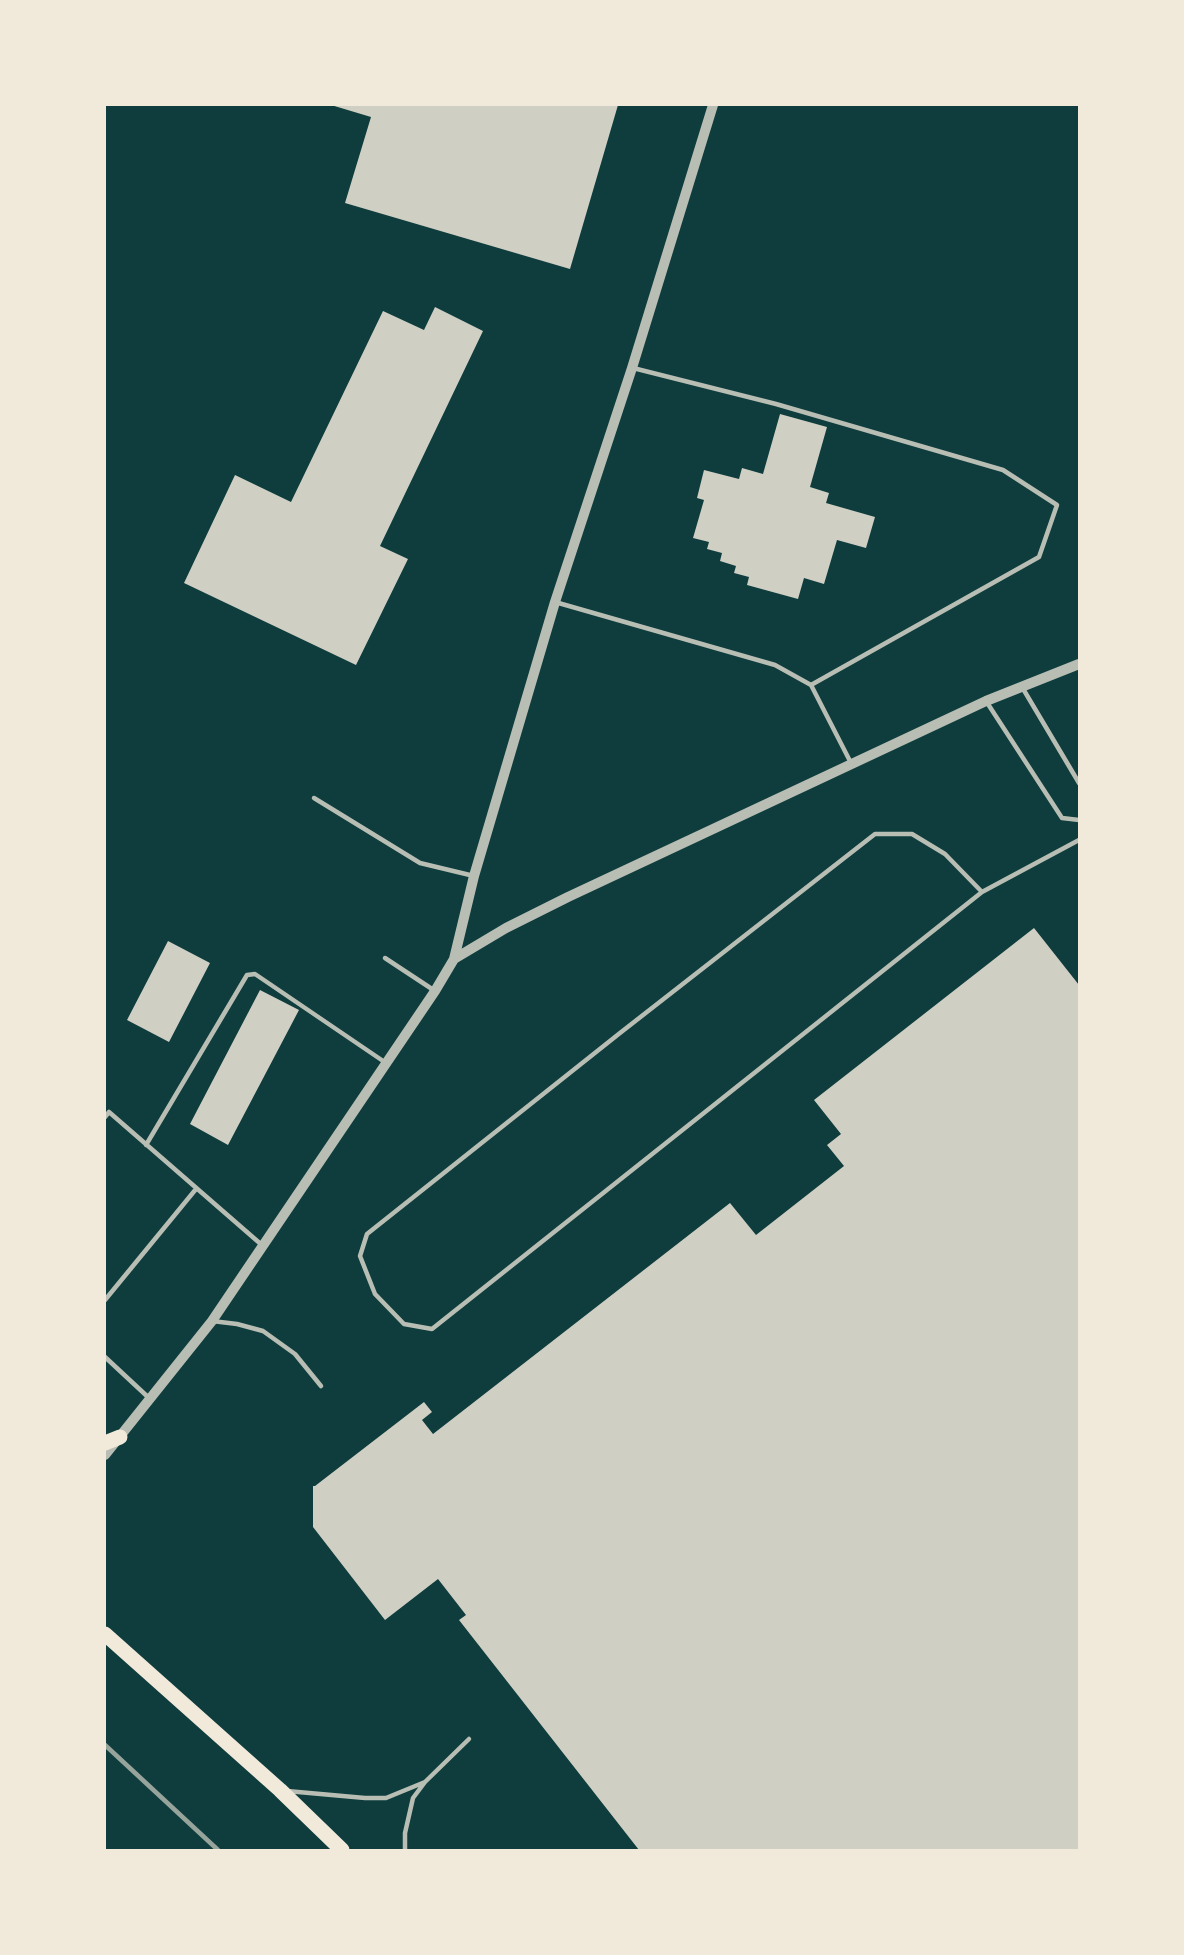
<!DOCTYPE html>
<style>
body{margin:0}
#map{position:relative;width:1184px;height:1955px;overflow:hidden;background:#0f3d3e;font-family:Merriweather,serif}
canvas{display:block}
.frame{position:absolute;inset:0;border:106px solid #f1e9da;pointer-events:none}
</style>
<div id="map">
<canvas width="1184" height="1955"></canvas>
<div class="frame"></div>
</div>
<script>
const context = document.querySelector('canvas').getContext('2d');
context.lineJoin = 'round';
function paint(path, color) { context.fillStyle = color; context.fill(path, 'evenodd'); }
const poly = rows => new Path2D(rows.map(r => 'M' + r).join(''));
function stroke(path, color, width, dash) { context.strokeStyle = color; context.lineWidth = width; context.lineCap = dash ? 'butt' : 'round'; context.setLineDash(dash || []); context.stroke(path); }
const building = poly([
 [331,105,618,105,570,269,345,203,371,117],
 [435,307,483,331,380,546,408,559,356,665,184,583,235,475,291,502,383,311,424,330],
 [780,414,827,427,810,487,829,493,826,503,875,517,866,548,837,540,824,584,804,578,798,599,747,585,749,577,734,573,736,566,720,561,722,553,707,549,709,542,693,538,704,500,697,498,704,470,739,479,742,468,763,474],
 [1034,928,1079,985,1079,1850,639,1850,459,1620,466,1615,438,1579,385,1620,313,1527,313,1486,315,1486,424,1402,432,1412,422,1420,433,1434,730,1203,756,1235,844,1166,827,1145,841,1134,814,1100],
 [168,941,210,963,169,1042,127,1020],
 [260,990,299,1010,228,1145,190,1124]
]);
const service = poly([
 [555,602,775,665,811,685,1039,557,1057,505,1003,470,776,404,633,368],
 [811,685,851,763],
 [1022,687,1079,783],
 [986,701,1062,818,1079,820],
 [314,798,420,863,474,876],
 [982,892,945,854,912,834,875,834,620,1033,367,1234,360,1256,375,1294,404,1324,432,1329,982,892,1079,840],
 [385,958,435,991],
 [105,1117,109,1112,263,1246],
 [146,1145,247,975,255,974,386,1063],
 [105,1300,196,1189],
 [212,1321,237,1324,263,1331,295,1354,321,1386],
 [105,1357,149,1398],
 [287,1791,365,1798,386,1798,425,1782],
 [405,1850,405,1833,413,1798,425,1782,469,1739]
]);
const tertiary = poly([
 [454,959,506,928,568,897,986,701,1079,664],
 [105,1455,212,1321,435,991,454,959,474,876,555,602,632,368,713,105]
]);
const primary = poly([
 [105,1443,120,1437],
 [105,1634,280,1790,342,1850]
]);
const rail = poly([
 [105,1745,218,1850]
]);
paint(building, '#cfcfc3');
stroke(service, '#b8beb3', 4.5);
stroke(tertiary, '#b8beb3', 10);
stroke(primary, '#f1e9da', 15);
stroke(rail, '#97a49c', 4.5);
</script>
